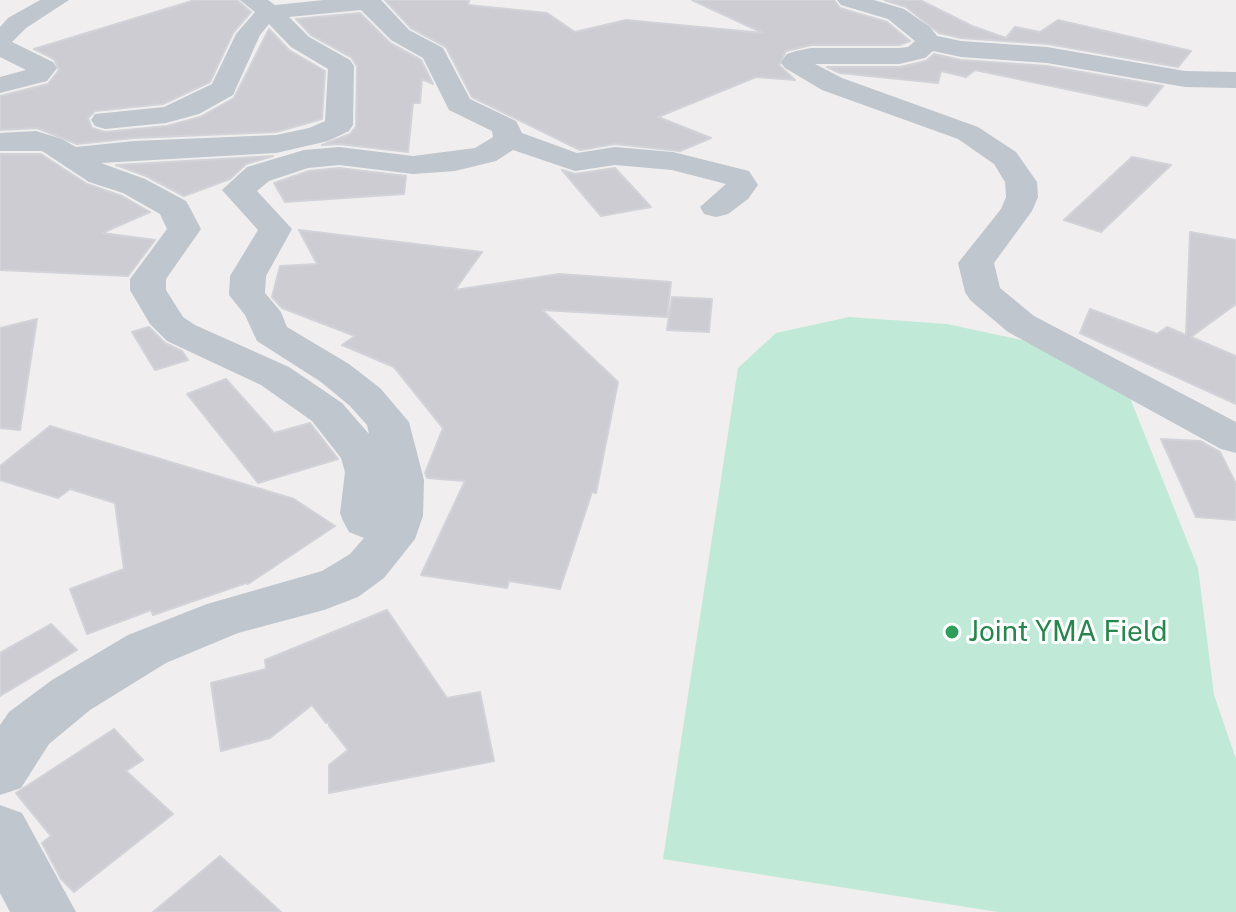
<!DOCTYPE html>
<style>
body{margin:0}
canvas{display:block;background:#f0eeee}
</style>
<canvas width="1236" height="912"></canvas>
<script>
const context = document.querySelector('canvas').getContext('2d');
context.lineJoin = 'round';
function paint(path, color) { context.fillStyle = color; context.fill(path, 'evenodd'); }
const poly = rows => new Path2D(rows.map(r => 'M' + r).join(''));
function stroke(path, color, width, dash) { context.strokeStyle = color; context.lineWidth = width; context.lineCap = dash ? 'butt' : 'round'; context.setLineDash(dash || []); context.stroke(path); }
function label(font, color, halo, rows, align = 'center') {
  context.font = font + ' "Public Sans",sans-serif'; context.lineWidth = 6; context.setLineDash([]); context.textBaseline = 'middle'; context.strokeStyle = halo; context.fillStyle = color; for (const [text, x, y, turn = 0] of rows) {
    context.save(); context.translate(x, y); context.rotate((+turn || 0) * Math.PI / 180); context.textAlign = isNaN(turn) ? turn : align; if (halo) context.strokeText(text, 0, 0); context.fillText(text, 0, 0); context.restore();
  }
}
const green = poly([
 [849,317,947,324,1054,347,1128,393,1198,568,1214,695,1236,759,1236,912,998,912,663,859,738,368,776,333]
]);
const building = poly([
 [195,0,237,0,251,12,233,33,210,82,163,104,95,111,88,118,92,128,105,132,167,126,200,117,234,98,269,29,289,50,325,71,322,119,276,132,134,138,77,144,37,128,0,130,0,96,48,84,59,70,54,59,34,49,195,0],
 [385,0,469,0,468,5,547,13,575,32,626,20,763,33,692,0,834,0,840,8,887,22,910,41,899,45,811,45,786,51,779,65,795,80,756,77,658,117,711,138,680,151,615,144,580,150,472,97,446,47,411,28,385,0],
 [884,0,920,0,972,26,1006,38,1015,27,1040,32,1058,20,1191,51,1178,67,1048,44,961,38,939,33,906,7,884,0],
 [360,13,390,43,421,60,433,84,422,79,420,103,413,103,408,152,339,144,322,145,350,134,356,127,357,66,351,57,311,35,296,19,360,13],
 [934,54,961,60,1047,66,1163,86,1147,106,975,70,966,77,941,71,938,83,840,73,827,67,900,67,926,61,934,54],
 [0,154,41,154,87,184,122,196,150,212,102,233,155,240,128,276,0,270,0,154],
 [273,156,246,164,230,179,184,196,146,176,116,165,273,156],
 [1132,157,1171,165,1101,232,1064,220,1132,157],
 [339,168,406,176,404,194,285,202,274,183,309,171,339,168],
 [615,168,651,207,601,216,562,170,575,174,615,168],
 [299,230,482,252,455,290,559,274,671,282,667,317,542,310,618,382,596,493,592,492,560,589,509,581,507,588,421,575,465,481,427,478,425,473,443,428,394,367,342,345,355,336,282,308,272,297,280,266,317,264,299,230],
 [1190,232,1236,240,1236,304,1191,337,1236,356,1236,404,1080,333,1090,309,1157,334,1167,327,1186,335,1190,232],
 [672,297,712,299,709,332,667,330,672,297],
 [37,319,20,430,0,428,0,328,37,319],
 [149,327,165,343,182,351,188,360,155,370,132,332,149,327],
 [226,379,274,433,310,423,338,459,258,483,187,394,226,379],
 [50,426,294,499,335,526,248,584,246,583,153,615,151,610,87,634,70,589,124,569,115,503,70,489,58,498,0,480,0,466,50,426],
 [1161,439,1200,441,1220,452,1236,484,1236,520,1196,517,1161,439],
 [387,610,447,698,480,692,494,761,329,793,329,765,348,750,329,726,329,722,326,723,312,705,270,738,221,751,211,683,266,669,265,660,387,610],
 [51,624,77,650,0,696,0,653,51,624],
 [114,729,143,760,126,771,173,814,74,892,61,879,42,843,51,836,16,793,114,729],
 [220,856,281,912,153,912,220,856]
]);
const minor = poly([
 [40,0,69,0,26,28,12,42,53,62,57,68,47,81,0,93,0,77,26,70,0,57,0,27,8,18,40,0],
 [240,0,268,0,275,5,324,0,381,0,409,30,443,48,470,99,516,121,522,133,577,153,615,147,673,152,749,171,758,185,748,199,728,214,716,217,704,214,700,207,726,184,672,170,615,165,575,171,513,150,496,161,455,171,413,174,339,165,308,168,269,181,257,191,292,229,266,276,265,293,281,312,287,327,349,364,380,388,409,422,424,480,423,516,415,539,384,578,358,597,324,610,238,633,166,663,90,710,49,744,21,788,0,795,0,725,9,712,52,680,128,635,207,604,322,571,350,554,364,538,349,532,343,521,340,513,345,472,341,458,312,421,261,385,167,341,150,324,130,290,130,279,167,229,160,214,123,193,89,182,42,151,0,151,0,133,36,131,62,139,76,147,134,141,276,135,309,128,325,121,328,69,291,47,269,24,260,35,233,95,199,114,166,123,105,129,95,126,91,120,95,114,164,107,212,84,236,34,255,12,240,0],
 [361,10,391,40,423,58,449,110,492,131,493,137,475,148,413,156,339,147,304,150,247,167,222,190,258,230,230,276,229,295,245,315,257,341,321,382,350,406,367,425,369,434,342,403,289,367,195,325,183,317,166,290,166,279,201,229,190,208,186,201,145,179,101,163,276,153,328,141,349,131,353,125,354,66,350,60,309,37,289,17,361,10],
 [837,0,874,0,904,9,930,27,937,36,961,41,1047,47,1185,71,1236,72,1236,88,1185,87,1047,63,961,57,933,51,925,58,899,64,815,64,842,78,978,127,1016,152,1037,182,1038,197,1032,211,994,263,1000,288,1034,316,1236,422,1236,453,1221,449,1008,332,970,300,965,292,958,263,1001,209,1006,197,1005,182,994,164,958,139,822,90,785,68,781,63,783,59,787,54,796,51,811,48,899,48,908,47,915,41,888,19,841,5,837,0],
 [0,805,22,813,76,912,10,912,0,893,0,805]
]);
const markers = [
 [952,632,8,"#2e9e5b"]
];
const leisureNames = [
 ["Joint YMA Field",968,632]
];
paint(green, '#c0ead7');
paint(building, '#ccccd2');
stroke(building, '#d2d3d9', 2);
paint(minor, '#c0c6ce');
for (const [x, y, r, color] of markers) { const dot = new Path2D(); dot.arc(x, y, r, 0, 2 * Math.PI); context.fillStyle = color; context.fill(dot); stroke(dot, '#fff', 3); }
label('28px', '#27864d', '#fff', leisureNames, 'left');
</script>
